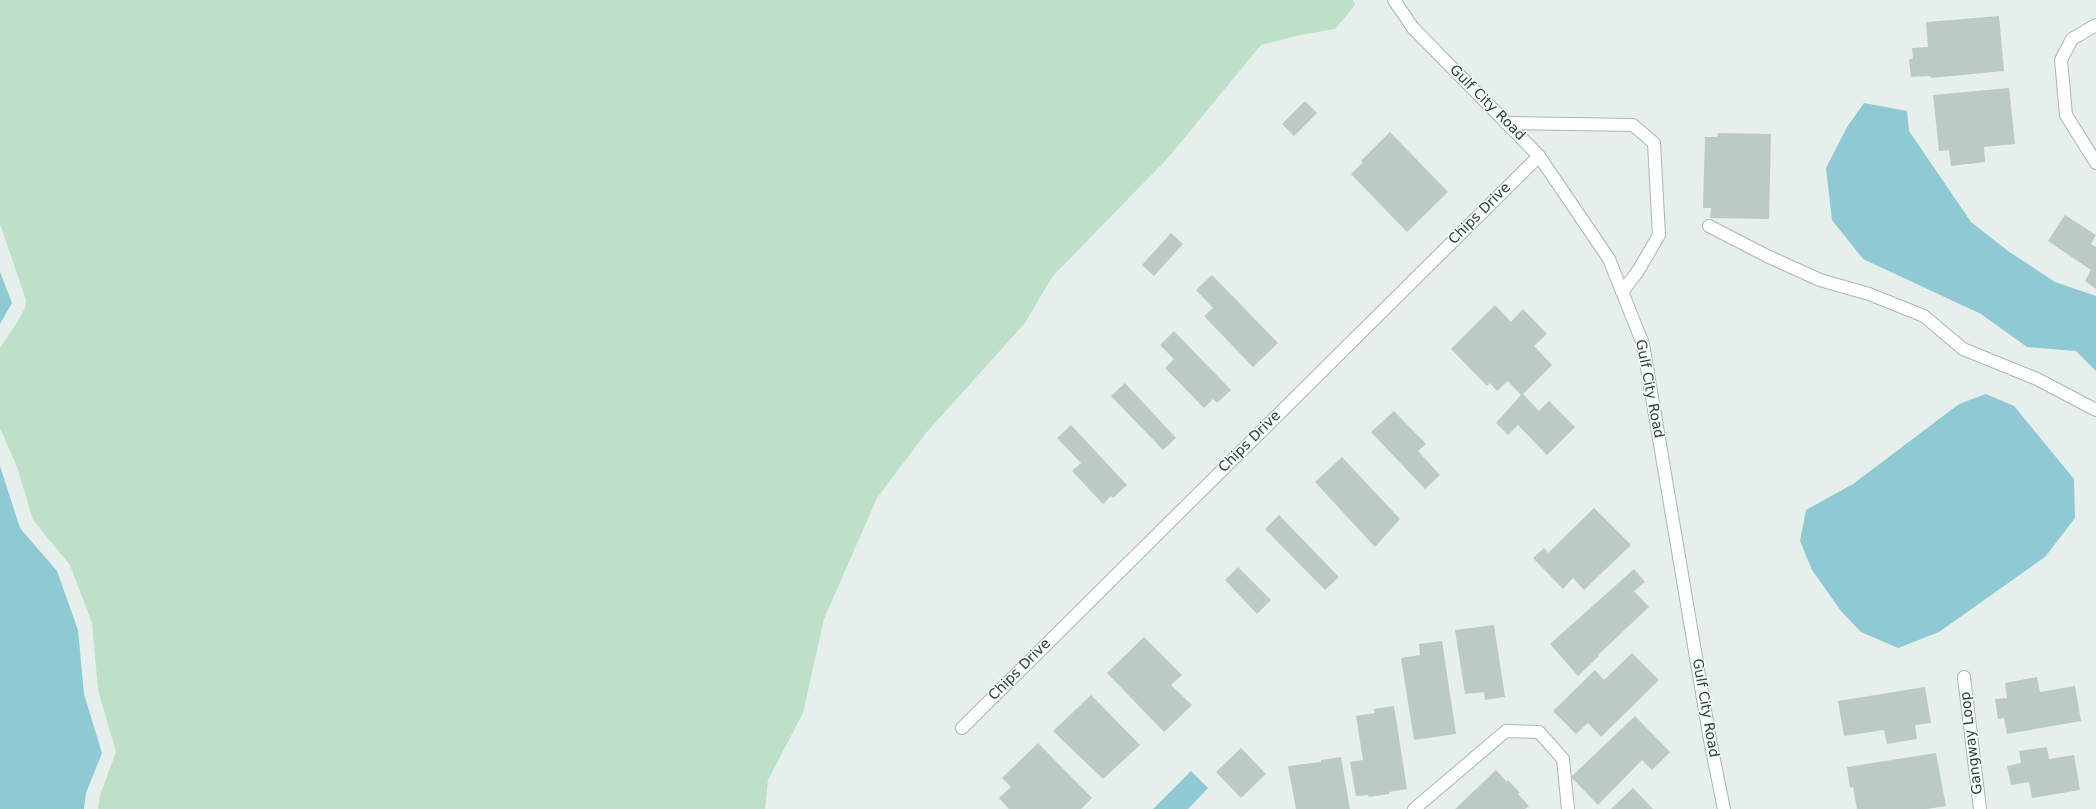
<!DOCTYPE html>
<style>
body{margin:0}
canvas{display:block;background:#e6efeb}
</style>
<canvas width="2096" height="809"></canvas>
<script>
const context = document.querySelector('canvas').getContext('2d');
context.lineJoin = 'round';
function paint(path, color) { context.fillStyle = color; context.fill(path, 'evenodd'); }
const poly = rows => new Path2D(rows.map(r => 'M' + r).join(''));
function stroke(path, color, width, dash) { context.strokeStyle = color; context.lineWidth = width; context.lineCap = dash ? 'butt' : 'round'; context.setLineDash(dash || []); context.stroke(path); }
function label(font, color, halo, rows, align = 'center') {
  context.font = font + ' "DejaVu Sans",sans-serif'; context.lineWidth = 3; context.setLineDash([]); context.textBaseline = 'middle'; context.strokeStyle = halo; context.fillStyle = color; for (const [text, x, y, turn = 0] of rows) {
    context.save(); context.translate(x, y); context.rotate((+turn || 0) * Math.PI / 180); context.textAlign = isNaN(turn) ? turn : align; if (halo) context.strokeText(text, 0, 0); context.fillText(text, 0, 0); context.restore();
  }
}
const green = poly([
 [0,0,1353,0,1355,5,1335,29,1300,35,1261,45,1167,159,1052,277,1025,323,926,433,877,498,824,619,803,713,768,780,765,809,98,809,100,795,116,752,98,690,92,623,70,565,33,520,17,467,0,428,0,348,16,324,25,308,26,300,0,224]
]);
const water = poly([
 [1864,103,1907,111,1909,131,1971,222,2008,251,2055,282,2096,296,2096,371,2076,351,2027,347,1981,314,1863,259,1832,220,1826,168,1847,127],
 [0,272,12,303,0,324],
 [1986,394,2014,406,2074,479,2075,518,2045,557,1939,632,1898,648,1861,632,1841,611,1812,570,1800,541,1806,510,1853,484,1959,404],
 [0,466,20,528,57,571,78,630,84,694,102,753,86,793,84,809,0,809],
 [1191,771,1208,788,1188,809,1153,809]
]);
const building = poly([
 [1999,16,2004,71,1931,78,1930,76,1911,77,1909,59,1913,59,1912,48,1928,47,1926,22],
 [2009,88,2015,144,1984,147,1985,162,1951,166,1949,150,1939,151,1933,95],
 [1305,101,1317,113,1294,136,1282,124],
 [1390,132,1448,192,1407,232,1351,174,1363,162,1361,161],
 [1718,133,1771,134,1769,219,1710,218,1711,208,1703,208,1705,137,1717,137],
 [2065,215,2096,235,2091,244,2096,247,2096,289,2085,281,2091,270,2048,241],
 [1171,233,1183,244,1154,276,1142,265],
 [1212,275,1278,343,1253,367,1204,316,1213,308,1196,290],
 [1495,305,1511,322,1523,309,1547,334,1534,346,1552,365,1523,394,1539,411,1549,401,1575,427,1547,455,1518,425,1508,435,1496,423,1521,395,1508,381,1497,391,1490,383,1487,386,1451,349],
 [1174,331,1231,390,1217,403,1213,399,1204,408,1165,368,1174,359,1160,345],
 [1125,383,1176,438,1163,450,1111,396],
 [1394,411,1426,444,1418,451,1440,475,1425,489,1371,432],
 [1071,425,1127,485,1113,498,1111,496,1103,504,1072,471,1081,463,1057,438],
 [1342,457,1400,519,1375,547,1315,482],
 [1594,508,1631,545,1584,590,1573,578,1563,589,1533,558,1544,548,1548,553],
 [1279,515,1339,577,1325,590,1265,529],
 [1238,567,1271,600,1257,614,1225,580],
 [1634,569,1645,582,1634,591,1649,607,1598,655,1599,656,1578,676,1550,644],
 [1494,625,1505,697,1485,700,1484,692,1465,694,1455,630],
 [1144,637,1182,675,1171,685,1192,705,1164,732,1107,673],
 [1442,641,1456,734,1414,740,1401,658,1420,655,1419,644],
 [1632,653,1659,680,1601,737,1588,723,1576,734,1553,711,1595,670,1604,680],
 [2037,677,2040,692,2075,686,2081,721,2007,734,2004,718,1998,719,1995,699,2007,698,2005,683],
 [1925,687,1931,723,1915,725,1917,739,1887,744,1884,730,1844,736,1838,701],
 [1091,695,1140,745,1103,779,1053,731],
 [1394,706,1407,789,1389,792,1389,794,1369,797,1368,795,1356,796,1350,762,1363,760,1356,716,1375,713,1374,709],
 [1635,716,1670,752,1652,770,1642,760,1598,805,1571,777],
 [1038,743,1092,798,1081,809,1009,809,999,798,1011,787,1002,778],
 [2047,747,2049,759,2074,755,2080,790,2032,798,2029,782,2011,785,2007,766,2021,763,2019,751],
 [1241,748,1266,774,1241,798,1216,772],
 [1936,753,1946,806,1927,809,1857,809,1853,787,1850,788,1847,767],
 [1341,757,1350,809,1296,809,1288,766,1321,762,1321,760],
 [1496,770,1507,782,1508,780,1520,793,1518,794,1529,806,1525,809,1455,809],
 [1633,788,1653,809,1611,809]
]);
const lane = poly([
 [1506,123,1633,125,1654,143,1659,235,1638,271,1622,292],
 [1709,226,1767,256,1820,280,1869,294,1924,316,1963,349,2037,379,2096,410]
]);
const street = poly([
 [2096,25,2072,39,2061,60,2066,115,2096,163],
 [1964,677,1980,809],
 [962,728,1539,156],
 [1414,809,1506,731,1539,732,1563,759,1568,809]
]);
const secondary = poly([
 [1394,0,1413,28,1539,156,1609,259,1643,344,1710,740,1724,809]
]);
const streetNames = [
 ["Gulf City Road",1487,103,45],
 ["Chips Drive",1480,214,-45],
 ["Gulf City Road",1649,389,79],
 ["Chips Drive",1250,442,-45],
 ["Chips Drive",1020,670,-45],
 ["Gulf City Road",1705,708,80],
 ["Gangway Loop",1972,743,-97]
];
paint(green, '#bfe0c8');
paint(water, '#8ec9d4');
paint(building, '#bbcac4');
stroke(lane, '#a8b8b2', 14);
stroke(street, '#a8b8b2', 14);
stroke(secondary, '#a4bbb3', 14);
stroke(lane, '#fff', 12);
stroke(street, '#fff', 12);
stroke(secondary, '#fff', 12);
label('14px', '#24423a', '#f7fbf9', streetNames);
</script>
